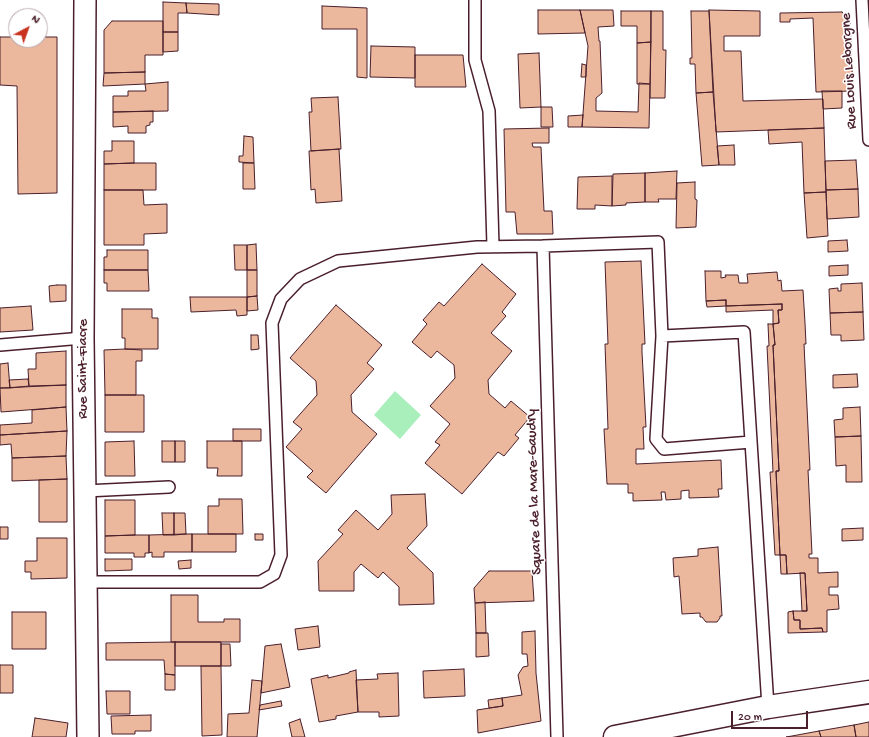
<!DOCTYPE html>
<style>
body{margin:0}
#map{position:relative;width:869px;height:737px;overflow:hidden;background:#fff;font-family:"Gochi Hand",sans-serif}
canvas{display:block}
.north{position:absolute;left:8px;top:8px;width:40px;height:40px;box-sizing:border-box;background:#fff;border:1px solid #b7a5aa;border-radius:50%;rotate:41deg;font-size:11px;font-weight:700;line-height:16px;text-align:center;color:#4a1f2b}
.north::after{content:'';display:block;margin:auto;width:14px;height:18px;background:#c8321e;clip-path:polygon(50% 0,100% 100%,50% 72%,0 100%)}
.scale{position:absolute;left:731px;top:711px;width:77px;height:18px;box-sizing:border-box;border:2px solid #4a1f2b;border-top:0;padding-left:5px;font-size:12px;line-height:14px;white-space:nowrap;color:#4a1f2b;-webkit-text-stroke:3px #fff;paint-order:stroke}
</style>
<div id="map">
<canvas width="869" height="737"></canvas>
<div class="north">N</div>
<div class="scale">20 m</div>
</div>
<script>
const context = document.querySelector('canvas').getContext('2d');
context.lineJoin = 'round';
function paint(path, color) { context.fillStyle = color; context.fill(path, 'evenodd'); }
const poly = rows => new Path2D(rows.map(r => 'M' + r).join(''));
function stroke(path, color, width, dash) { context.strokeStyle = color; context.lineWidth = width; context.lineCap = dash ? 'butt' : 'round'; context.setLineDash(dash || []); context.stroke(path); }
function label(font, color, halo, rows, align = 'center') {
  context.font = font + ' "Gochi Hand",sans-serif'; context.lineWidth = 3; context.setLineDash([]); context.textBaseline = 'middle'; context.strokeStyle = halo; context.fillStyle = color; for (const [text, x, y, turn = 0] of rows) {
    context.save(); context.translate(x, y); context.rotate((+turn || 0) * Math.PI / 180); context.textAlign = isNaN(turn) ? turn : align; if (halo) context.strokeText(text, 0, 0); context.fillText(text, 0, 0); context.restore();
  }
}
const green = poly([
 [395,391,421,415,400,439,374,415]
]);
const building = poly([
 [163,2,186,3,187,13,178,13,178,32,163,32,163,2],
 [186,3,219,4,219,15,187,13,186,3],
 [322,6,367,8,367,78,357,77,357,29,322,29,322,6],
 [538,10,580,10,585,33,538,34,538,10],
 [580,10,613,10,614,26,598,27,599,41,600,41,602,93,596,98,596,111,638,112,639,83,650,84,649,128,582,127,588,46,580,10],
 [709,10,760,11,760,36,724,36,724,51,741,51,743,101,823,99,824,128,716,132,709,10],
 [621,11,651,11,651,42,637,43,637,26,621,26,621,11],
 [651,11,663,11,663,50,666,50,665,98,650,98,651,11],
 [691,11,709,11,713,92,696,93,695,64,690,64,690,58,692,58,691,11],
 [842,12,850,20,853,91,816,92,813,18,790,19,790,22,780,22,780,13,842,12],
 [112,21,163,21,163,55,145,55,145,72,104,73,104,30,112,21],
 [163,32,178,32,178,51,163,52,163,32],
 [0,37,16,37,16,40,40,40,40,37,57,37,57,193,18,194,17,86,0,85,0,37],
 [651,42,650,84,637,84,637,43,651,42],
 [371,46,415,47,415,78,370,77,371,46],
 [539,53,541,107,520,108,518,54,539,53],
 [415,55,463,55,466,87,415,87,415,55],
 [582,64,586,65,586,77,581,77,582,64],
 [145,72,145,84,103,86,104,73,145,72],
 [168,82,168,111,113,112,113,96,128,96,128,91,146,91,145,84,168,82],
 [822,91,842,91,842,108,823,109,822,91],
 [713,92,719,165,702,166,696,93,713,92],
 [338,97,341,149,311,151,309,112,312,112,311,98,338,97],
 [541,107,552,107,553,127,541,127,541,107],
 [153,111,153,122,150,122,150,125,146,126,146,133,128,133,128,126,113,127,113,112,153,111],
 [583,115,582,127,568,127,568,116,583,115],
 [549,128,549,143,532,143,533,147,541,147,544,211,552,211,553,234,517,234,515,212,506,212,504,129,549,128],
 [824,128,826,192,804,193,802,142,769,144,768,130,824,128],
 [244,136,253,137,254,163,239,162,239,156,243,156,244,136],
 [112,141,134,141,134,163,104,164,104,151,112,151,112,141],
 [734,145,735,165,719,165,717,146,734,145],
 [339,149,342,201,316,203,315,189,311,190,309,151,339,149],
 [856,160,858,189,826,190,825,161,856,160],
 [134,163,156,163,156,190,104,190,104,164,134,163],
 [243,163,254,163,255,189,243,189,243,163],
 [677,171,676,199,658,199,659,202,645,202,645,173,677,171],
 [645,173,645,202,626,203,626,205,612,206,613,174,645,173],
 [612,176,612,206,595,205,595,209,577,209,578,177,612,176],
 [695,182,695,199,697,200,696,227,676,228,677,183,695,182],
 [858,189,859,217,827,219,826,190,858,189],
 [104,190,143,190,144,205,167,204,167,233,144,234,144,245,104,245,104,190],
 [826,192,828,236,807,238,804,193,826,192],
 [847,240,848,251,828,252,828,241,847,240],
 [256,244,257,270,247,270,247,245,256,244],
 [234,245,247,245,247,270,235,270,234,245],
 [107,250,148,250,148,270,104,270,104,257,107,257,107,250],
 [641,261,645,344,642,344,642,352,646,427,643,427,644,449,636,449,636,464,721,460,722,489,718,489,719,497,689,498,689,490,681,491,681,499,666,500,665,492,661,492,662,500,633,501,633,493,628,493,628,484,607,484,604,429,608,429,605,344,608,344,605,262,641,261],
 [482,264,516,294,502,312,506,316,491,333,512,351,488,380,489,394,505,408,511,401,530,417,515,435,519,438,504,456,498,452,462,494,425,463,440,445,435,442,450,424,430,406,455,378,454,365,437,351,431,358,412,342,427,324,423,320,439,302,444,306,482,264],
 [848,265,848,275,829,276,829,266,848,265],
 [104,270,148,270,149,291,107,291,107,283,104,283,104,270],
 [247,270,257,270,257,296,247,297,247,270],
 [705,271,721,271,721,278,726,277,725,275,738,275,739,283,748,283,747,274,777,272,778,281,781,280,782,291,803,290,805,323,806,344,804,344,810,470,808,470,812,554,809,554,809,558,818,558,818,573,838,572,838,587,829,587,829,595,838,595,839,609,827,610,827,632,823,632,822,628,800,629,800,620,794,620,793,611,807,611,805,573,787,574,786,555,780,555,776,471,779,471,773,345,775,345,773,324,779,323,778,310,782,310,782,304,726,306,726,300,706,301,705,271],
 [862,283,863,312,830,313,829,289,838,288,838,291,841,291,841,284,862,283],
 [57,285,66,285,66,301,50,302,49,286,57,285],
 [257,296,258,310,247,311,247,297,257,296],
 [190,297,247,297,247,315,237,316,236,310,191,312,190,297],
 [726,300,726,306,707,307,706,301,726,300],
 [782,304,782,310,778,310,779,323,773,324,773,310,726,312,726,306,782,304],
 [336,305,382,345,367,363,374,369,351,395,352,412,377,434,326,493,307,477,313,471,286,447,302,429,293,422,317,395,316,381,290,358,336,305],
 [31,306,33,330,0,332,0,308,31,306],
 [122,309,152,309,152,318,158,318,158,349,125,349,125,338,122,338,122,309],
 [863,312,864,340,841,341,841,335,831,335,830,313,863,312],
 [768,324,773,324,775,345,773,345,779,471,776,471,780,555,775,555,770,472,773,472,767,346,769,346,768,324],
 [251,335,258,335,259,349,251,350,251,335],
 [125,349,142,350,142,361,136,361,136,395,105,395,104,350,125,349],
 [66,351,66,385,29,386,28,369,36,369,36,353,66,351],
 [8,363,10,388,0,388,0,364,8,363],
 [857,374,858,387,833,388,833,375,857,374],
 [28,379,29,386,10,388,9,380,28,379],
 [66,385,66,407,1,412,0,388,66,385],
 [105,395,144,395,144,432,105,432,105,395],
 [66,407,67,431,0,435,0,425,32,423,32,410,66,407],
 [860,407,861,436,835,437,834,420,843,419,843,408,860,407],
 [233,429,261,429,261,441,233,441,233,429],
 [67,431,66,456,12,458,11,444,0,445,0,435,67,431],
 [861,436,862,482,846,482,846,465,836,466,835,437,861,436],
 [134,441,135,476,105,476,105,442,134,441],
 [162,441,175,441,175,462,162,462,162,441],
 [175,441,185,441,185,462,175,462,175,441],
 [207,441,242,441,242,476,217,476,218,468,207,468,207,441],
 [66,456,67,479,12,481,12,458,66,456],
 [67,479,67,522,39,522,39,480,67,479],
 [425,494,427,526,407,548,433,573,434,604,399,605,399,587,383,572,378,578,361,564,354,572,354,591,319,591,318,561,343,534,338,530,356,510,378,530,392,514,391,495,425,494],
 [219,499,242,499,243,534,208,534,208,506,219,506,219,499],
 [105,500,135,500,135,535,105,536,105,500],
 [162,513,174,513,174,535,163,535,162,513],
 [174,513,185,513,186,534,174,535,174,513],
 [0,527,8,527,8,539,0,539,0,527],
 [863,528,863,540,842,541,842,529,863,528],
 [186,534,192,534,192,552,164,552,164,557,152,557,152,552,149,553,149,535,186,534],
 [192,534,236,534,236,552,192,552,192,534],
 [255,534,263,534,263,540,255,540,255,534],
 [135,535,149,535,149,553,145,553,145,557,134,557,134,553,105,553,105,536,135,535],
 [37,538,67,538,67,578,31,579,31,572,25,572,25,561,37,561,37,538],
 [718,547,722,616,720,616,720,618,717,622,706,622,702,617,700,617,700,613,682,614,679,576,674,577,673,558,698,556,698,549,718,547],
 [780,555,786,555,787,574,781,574,780,555],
 [105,559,132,559,132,570,105,571,105,559],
 [191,560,191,568,179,569,178,561,191,560],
 [489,571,532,571,534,601,475,603,474,588,489,571],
 [800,573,805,573,807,611,802,611,800,573],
 [171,595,198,595,198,622,224,622,224,619,240,619,240,642,171,642,171,595],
 [485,602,486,633,476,633,475,603,485,602],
 [793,611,794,620,800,620,800,629,822,628,823,632,788,633,788,612,793,611],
 [12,612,46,612,46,649,12,649,12,612],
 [318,626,320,647,298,650,295,629,318,626],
 [535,631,536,673,541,721,478,733,477,710,503,706,502,698,522,695,518,675,523,667,528,666,527,654,522,654,522,632,535,631],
 [476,633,488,633,489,656,476,657,476,633],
 [175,642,221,642,221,666,175,666,175,642],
 [175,642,175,675,165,674,164,660,106,660,106,643,175,642],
 [221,644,230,644,231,666,221,666,221,644],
 [281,644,290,687,261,693,265,646,281,644],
 [0,665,13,665,13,693,0,693,0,665],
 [201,666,221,666,222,735,202,736,201,666],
 [464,669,465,696,424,698,423,671,464,669],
 [356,670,358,712,336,716,336,719,319,722,311,679,328,675,328,678,349,673,349,672,356,670],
 [398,673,399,716,379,717,379,712,358,712,356,680,378,679,377,674,398,673],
 [165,674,175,675,175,690,165,690,165,674],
 [252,680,262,681,257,737,227,737,228,714,249,713,252,680],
 [106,691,130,691,130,714,107,714,106,691],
 [502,698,503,706,489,708,488,700,502,698],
 [281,701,282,706,259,710,260,705,281,701],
 [151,715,151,731,135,731,135,734,112,734,111,716,151,715],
 [35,718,68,723,66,737,32,737,35,718],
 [300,719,305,737,292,737,289,723,300,719],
 [869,722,869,737,856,737,854,725,869,722],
 [854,725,856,737,821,737,819,731,854,725],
 [819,731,821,737,786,737,792,736,819,731]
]);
const lane = poly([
 [475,0,475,60,489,111,493,246],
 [862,0,869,140],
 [543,246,557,737],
 [662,336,656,439,664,449,751,442],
 [0,345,83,338],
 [85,491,169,487],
 [86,582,260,582,274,574,281,555,272,323,281,299,300,279,338,261,477,247,543,246,658,242,662,336,744,332,768,707]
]);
const street = poly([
 [85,0,83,338,88,737]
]);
const secondary = poly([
 [615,737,768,707,869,692]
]);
const streetNames = [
 ["Rue Louis Leborgne",850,71,-93],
 ["Rue Saint-Fiacre",84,369,-90],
 ["Square de la Mare-Gaudry",535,492,-92]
];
paint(green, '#a8efbc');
paint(building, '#ebb89d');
stroke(building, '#4a1f2b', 1);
stroke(lane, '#4a1f2b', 14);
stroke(street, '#4a1f2b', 24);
stroke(secondary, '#4a1f2b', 25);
stroke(lane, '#fff', 11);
stroke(street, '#fff', 21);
stroke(secondary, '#fff', 22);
label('15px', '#4a1f2b', '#fff', streetNames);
</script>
